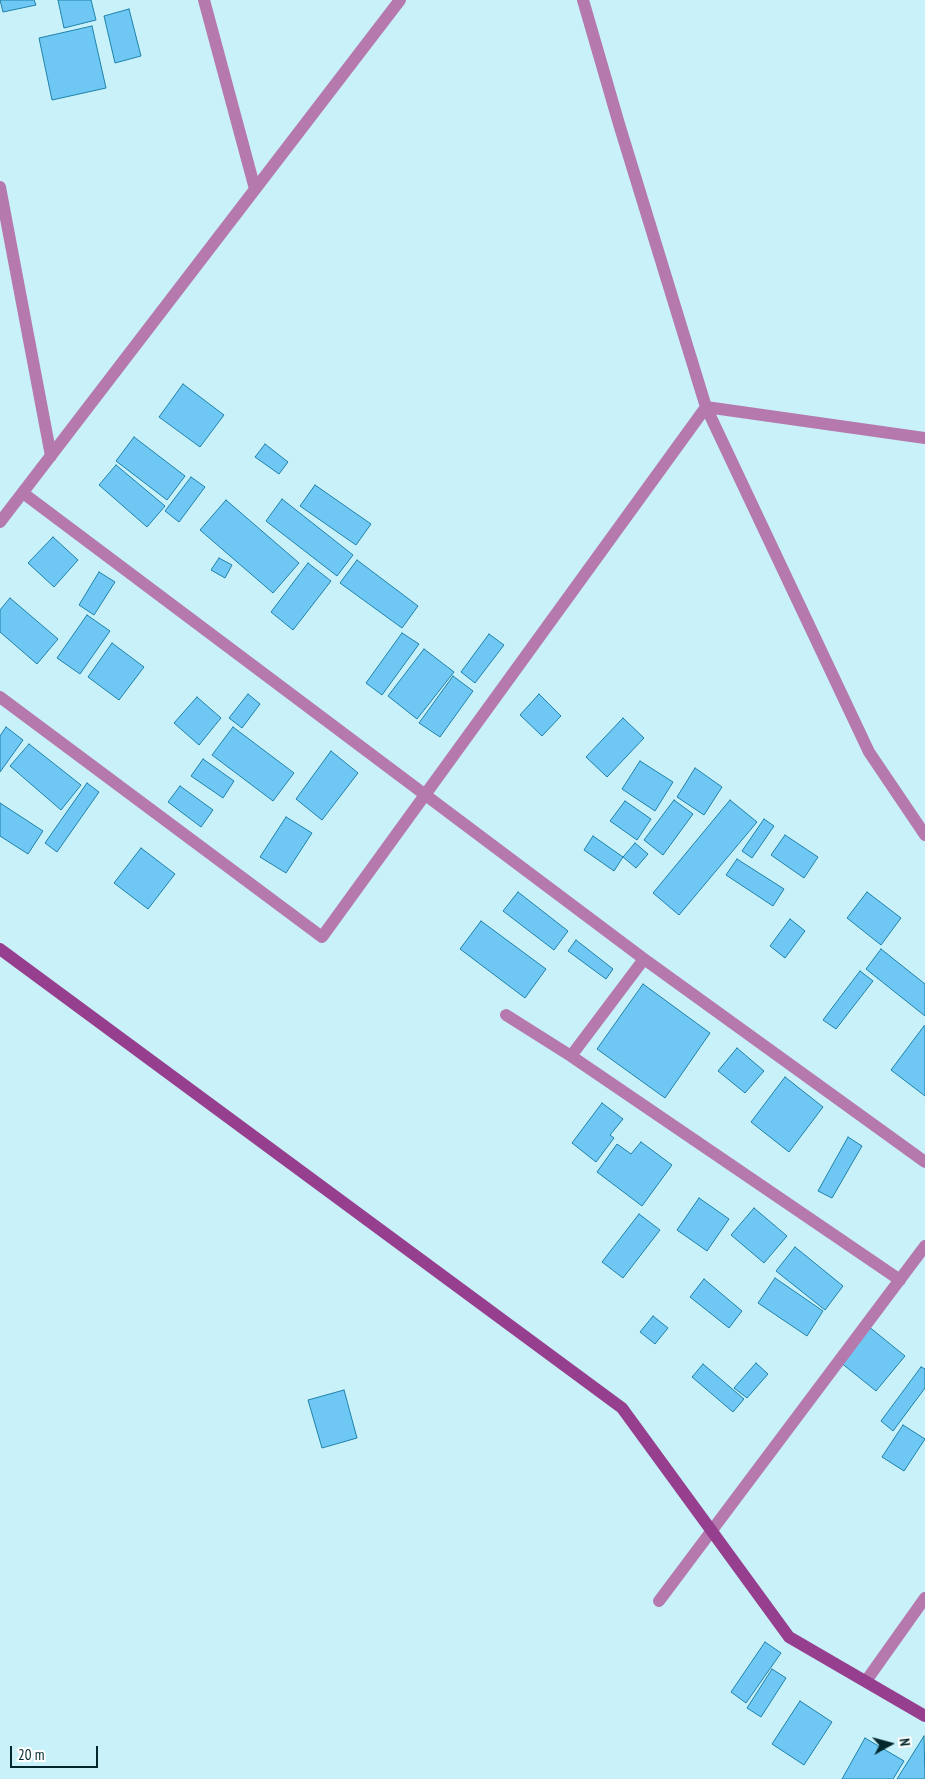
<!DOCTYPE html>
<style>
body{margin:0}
#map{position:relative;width:925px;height:1779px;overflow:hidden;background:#c9f1f9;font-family:"PT Sans Narrow",sans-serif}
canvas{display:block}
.north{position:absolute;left:865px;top:1719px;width:50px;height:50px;-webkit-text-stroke:4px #fff;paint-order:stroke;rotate:83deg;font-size:14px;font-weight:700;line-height:20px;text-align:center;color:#02282e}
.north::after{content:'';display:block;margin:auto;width:18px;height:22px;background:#02282e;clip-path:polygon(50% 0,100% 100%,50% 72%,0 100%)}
.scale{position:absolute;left:10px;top:1746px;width:88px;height:22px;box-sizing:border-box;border:2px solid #02282e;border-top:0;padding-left:6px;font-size:15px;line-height:18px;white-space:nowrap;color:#02282e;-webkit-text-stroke:4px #fff;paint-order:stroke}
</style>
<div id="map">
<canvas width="925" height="1779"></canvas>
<div class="north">N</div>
<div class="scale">20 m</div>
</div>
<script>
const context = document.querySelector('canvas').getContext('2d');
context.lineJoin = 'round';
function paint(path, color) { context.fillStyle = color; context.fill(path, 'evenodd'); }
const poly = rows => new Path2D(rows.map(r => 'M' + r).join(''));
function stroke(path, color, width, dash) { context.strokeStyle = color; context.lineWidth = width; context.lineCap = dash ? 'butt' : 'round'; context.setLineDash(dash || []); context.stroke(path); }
const building = poly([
 [0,0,34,0,36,5,3,12,0,0],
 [58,0,91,0,96,20,64,28,58,0],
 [129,9,141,56,115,63,104,16,129,9],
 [92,26,106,88,52,100,39,38,92,26],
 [183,384,224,415,200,447,159,417,183,384],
 [134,437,185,476,167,500,116,461,134,437],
 [265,444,288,462,279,474,255,457,265,444],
 [116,465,165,506,147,527,99,485,116,465],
 [191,477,205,487,179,522,165,511,191,477],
 [315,485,371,524,356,545,300,506,315,485],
 [282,499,353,555,337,576,266,521,282,499],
 [226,500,299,563,273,593,200,530,226,500],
 [53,537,78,560,54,587,28,563,53,537],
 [219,558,232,565,225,578,211,570,219,558],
 [357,560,418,606,402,628,340,583,357,560],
 [308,563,331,581,293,630,271,612,308,563],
 [99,572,115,582,94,615,79,605,99,572],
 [10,598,58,639,37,664,0,632,0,610,10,598],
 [87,615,110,631,80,674,57,658,87,615],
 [402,633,419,644,382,695,366,683,402,633],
 [489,634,504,645,475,683,461,672,489,634],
 [112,643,144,667,119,700,88,677,112,643],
 [424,649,454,672,417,719,388,696,424,649],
 [453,676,473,691,440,737,419,723,453,676],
 [248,694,260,704,242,728,229,718,248,694],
 [539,694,561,716,542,736,520,715,539,694],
 [197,697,221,718,199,745,174,723,197,697],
 [623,718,644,738,607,777,586,757,623,718],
 [6,727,23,740,0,772,0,736,6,727],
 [233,727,294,773,273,801,212,755,233,727],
 [29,744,81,785,61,810,10,766,29,744],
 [331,751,358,773,322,820,296,799,331,751],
 [203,759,234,781,223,798,191,776,203,759],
 [640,761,673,782,655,811,622,789,640,761],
 [695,768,722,787,704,815,677,797,695,768],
 [87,783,99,792,57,852,45,843,87,783],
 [180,786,213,810,201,827,168,802,180,786],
 [674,800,693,814,663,855,644,840,674,800],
 [730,800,757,822,679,915,653,893,730,800],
 [625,801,651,819,637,840,610,821,625,801],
 [0,803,43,831,28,854,0,836,0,803],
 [286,817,312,833,286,873,260,857,286,817],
 [764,819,774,826,752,858,742,851,764,819],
 [785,835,818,857,804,878,771,855,785,835],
 [593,836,623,857,614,871,584,850,593,836],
 [635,843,648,854,636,868,623,857,635,843],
 [141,848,175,874,148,909,114,883,141,848],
 [737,859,784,889,773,906,726,875,737,859],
 [518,892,568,931,554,950,503,911,518,892],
 [867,892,901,918,881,945,847,918,867,892],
 [790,919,805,931,785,958,770,946,790,919],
 [481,921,546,969,525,998,460,949,481,921],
 [576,940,613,969,606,979,568,951,576,940],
 [881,949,925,984,925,1016,866,969,881,949],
 [860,971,873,981,836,1029,823,1020,860,971],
 [643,984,710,1033,665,1098,597,1049,643,984],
 [924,1026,925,1026,925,1096,891,1070,924,1026],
 [737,1048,764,1071,745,1093,718,1071,737,1048],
 [785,1077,823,1107,789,1152,751,1122,785,1077],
 [602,1103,623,1119,610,1135,614,1138,596,1162,572,1143,602,1103],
 [848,1137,862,1146,832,1198,818,1191,848,1137],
 [641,1142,672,1165,642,1206,597,1172,617,1144,631,1154,641,1142],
 [699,1198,729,1219,707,1251,677,1230,699,1198],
 [754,1208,787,1236,764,1263,731,1235,754,1208],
 [639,1214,660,1230,623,1278,602,1262,639,1214],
 [795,1247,843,1286,825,1310,776,1271,795,1247],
 [775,1278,823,1311,807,1336,758,1303,775,1278],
 [704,1279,742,1311,729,1328,690,1297,704,1279],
 [653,1316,668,1328,655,1344,640,1332,653,1316],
 [868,1326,905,1356,876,1391,840,1362,868,1326],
 [756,1363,768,1374,747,1398,734,1388,756,1363],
 [703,1364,744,1399,733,1412,692,1377,703,1364],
 [921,1367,925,1369,925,1388,893,1431,881,1421,921,1367],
 [344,1390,357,1438,322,1448,308,1400,344,1390],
 [903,1425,925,1439,904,1471,882,1457,903,1425],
 [765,1642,781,1653,746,1703,731,1692,765,1642],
 [772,1669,786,1678,761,1717,747,1708,772,1669],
 [800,1701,832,1722,804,1765,772,1744,800,1701],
 [924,1736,925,1779,897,1779,924,1736],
 [865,1738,904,1761,893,1779,842,1779,865,1738]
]);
const street = poly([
 [204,0,255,189],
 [583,0,619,124,706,407,869,752,925,835],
 [0,187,51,456],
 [23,493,644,959,925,1162],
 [0,522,400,0],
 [0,697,322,937,706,407,925,438],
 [506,1015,571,1056,900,1280],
 [571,1056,644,959],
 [659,1601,925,1246],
 [866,1681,925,1598]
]);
const secondary = poly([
 [0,949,622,1408,789,1637,925,1716]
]);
paint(building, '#6ec8f3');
stroke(building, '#1f81a9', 1);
stroke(street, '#b579ad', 12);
stroke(secondary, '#973f8f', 12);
</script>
